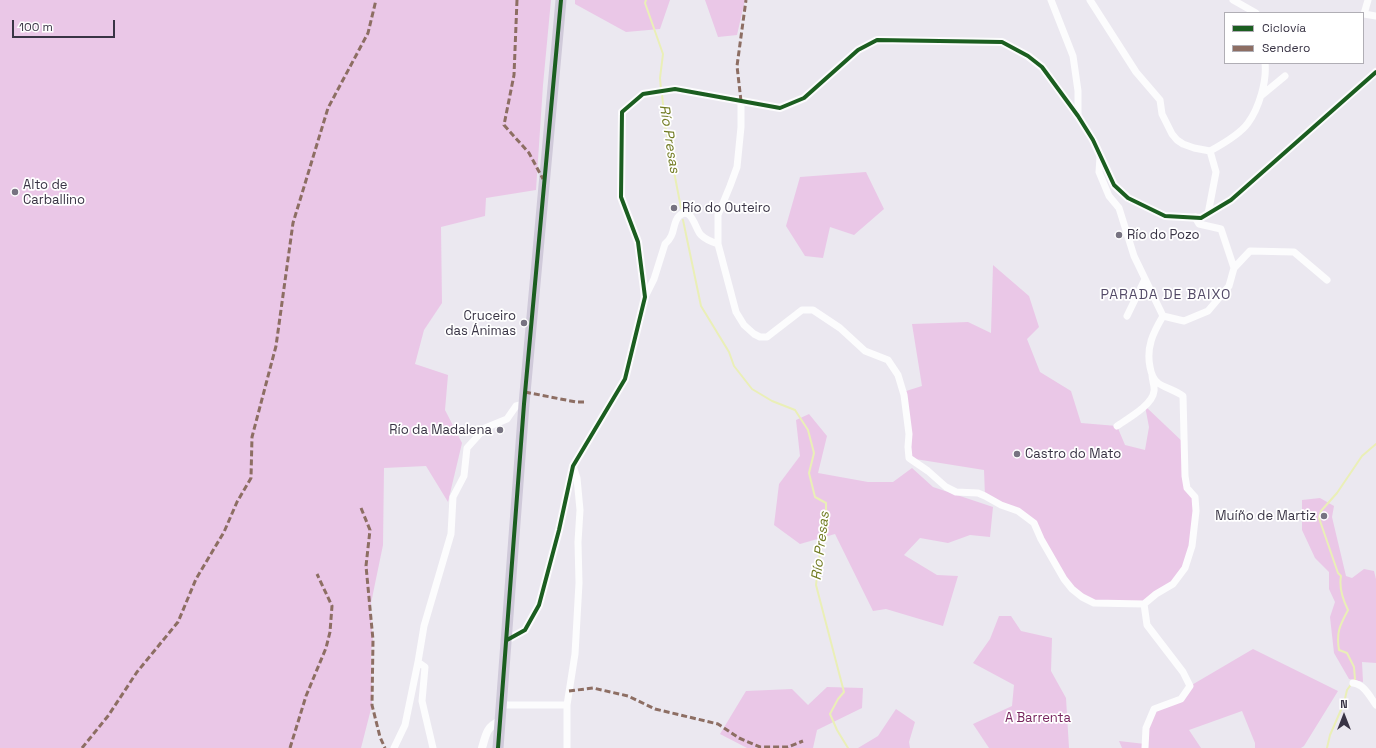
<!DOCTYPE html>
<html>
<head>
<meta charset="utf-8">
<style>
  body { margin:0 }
  #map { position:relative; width:1376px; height:748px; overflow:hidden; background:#ebe8f0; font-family:"Space Grotesk",sans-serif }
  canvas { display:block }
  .legend { position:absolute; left:1224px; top:12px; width:140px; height:52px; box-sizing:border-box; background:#fff; border:1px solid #b0aeb5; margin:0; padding:5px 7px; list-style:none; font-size:12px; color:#393445 }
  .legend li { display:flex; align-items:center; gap:8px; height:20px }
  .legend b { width:20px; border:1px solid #b0aeb5 }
  .north { position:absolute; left:1324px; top:696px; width:40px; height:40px; -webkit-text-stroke:3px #fff; paint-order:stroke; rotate:0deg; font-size:11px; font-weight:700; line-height:16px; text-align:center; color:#393445 }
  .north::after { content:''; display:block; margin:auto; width:14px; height:18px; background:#393445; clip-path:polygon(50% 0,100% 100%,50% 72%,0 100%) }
  .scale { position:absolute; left:12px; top:20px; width:103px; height:18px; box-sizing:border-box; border:2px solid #393445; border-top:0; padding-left:5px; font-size:12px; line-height:14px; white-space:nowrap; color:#393445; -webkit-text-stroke:3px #fff; paint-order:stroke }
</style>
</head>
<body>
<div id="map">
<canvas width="1376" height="748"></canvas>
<ul class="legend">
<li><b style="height:5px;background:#1b5e20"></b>Ciclovía</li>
<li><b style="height:5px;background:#8d6e63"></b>Sendero</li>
</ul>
<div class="north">N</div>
<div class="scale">100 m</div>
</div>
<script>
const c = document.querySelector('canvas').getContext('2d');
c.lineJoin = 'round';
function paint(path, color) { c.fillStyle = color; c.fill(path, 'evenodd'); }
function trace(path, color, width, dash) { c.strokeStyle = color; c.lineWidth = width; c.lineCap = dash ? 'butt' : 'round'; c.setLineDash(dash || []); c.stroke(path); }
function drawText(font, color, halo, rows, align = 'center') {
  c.font = font + ' "Space Grotesk",sans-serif'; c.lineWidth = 3.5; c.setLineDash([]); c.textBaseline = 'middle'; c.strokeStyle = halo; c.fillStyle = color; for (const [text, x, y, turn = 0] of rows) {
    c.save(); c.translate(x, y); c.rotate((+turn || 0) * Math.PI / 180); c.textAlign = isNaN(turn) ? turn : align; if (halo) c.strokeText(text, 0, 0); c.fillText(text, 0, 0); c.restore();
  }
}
const green = new Path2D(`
  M0 0H551L543 85 536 190 486 198 485 216 441 227 442 303 424 330 415 364 448 375 445 410 462 443 448 502 426 466 384 468 383 545 370 608 373 640 371 652 372 705 361 748H0Z
  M575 0H670L660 29 626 32 575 4Z
  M705 0H745L737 35 718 37Z
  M866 172 884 209 854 235 830 227 823 258 805 256 786 226 800 177Z
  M993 265 1029 296 1039 327 1027 339 1040 372 1071 391 1081 423 1117 426 1125 445 1145 450 1149 427 1145 406 1185 444V476L1195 497 1196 511 1185 568 1173 584 1144 604 1094 603 1072 589 1034 523 985 496 984 470 909 458 903 392 922 386 912 324 968 322 991 333Z
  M809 414 827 436 818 473 868 482H893L912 468 933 487 993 507 990 537 970 535 948 543 920 538 904 555 937 575 958 576 943 626 886 609 873 611 835 534 800 544 774 525 779 484 800 456 796 420Z
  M1320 498 1334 506 1332 517 1346 576 1352 578 1364 569 1374 571 1376 579V663L1362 662 1363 682 1349 679 1334 653 1330 617 1335 602 1329 589V572L1315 558 1302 530V500Z
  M999 616H1011L1021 631 1052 638 1051 671 1066 698 1069 748H989L973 724 1012 706 1014 685 973 663 990 639Z
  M1253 649 1338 691 1304 746 1301 748H1255V743L1242 711 1189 730 1201 748H1122L1119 741 1145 744 1154 709 1181 699 1190 686Z
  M827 687 863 688 862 708 817 730 813 748H747L720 734 746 691 792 689 808 705Z
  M896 709 915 722 909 742 910 748H858L878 736Z`);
const stream = new Path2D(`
  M646 0 645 3 663 54 660 78 661 90
  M662 94 665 125 681 208
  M683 220 701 306 729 352 734 366 752 389 772 401 795 410 808 430 814 453 809 473 815 497 826 503V525L819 559 816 585 844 692 838 699 830 714 837 730 848 748
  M1327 748 1330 735 1344 703 1347 690 1355 679 1354 667 1347 653 1339 650C1336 632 1340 625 1348 610 1343 600 1339 587 1341 576L1338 573 1319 518 1321 511 1337 493 1362 456 1376 444`);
const minor = new Path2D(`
  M1051 0 1073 56 1078 91V116
  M1090 0 1136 72 1160 100 1162 114 1172 134 1177 140 1183 144 1194 148 1210 151C1221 145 1241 133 1248 123 1259 108 1267 81 1265 63
  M1233 0 1256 13
  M1368 0 1364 14 1376 16
  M1262 95 1285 76
  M741 101V127L737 167 730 186 718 215V244L736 312 744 325 754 334 760 337H767L802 310H813L840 328 865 351 888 360 898 375 904 395 909 434 908 447 909 458 928 471 946 487 956 492 978 493 985 496 1001 505 1018 511 1034 523 1041 539 1064 579 1072 589 1082 597 1094 603 1144 604
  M1100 157 1099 172 1109 196 1119 208 1134 256 1163 316C1153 333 1146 347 1150 367 1151 373 1153 379 1158 383 1165 388 1175 390 1183 396L1185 476 1187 488 1195 497 1196 511 1192 546 1185 568 1173 584 1156 594 1144 604 1147 625 1183 672 1190 686 1181 699 1154 709 1146 728 1145 748
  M1208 214 1216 172 1210 151
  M1234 268 1250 251 1294 252 1327 280
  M645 297 654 279 665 244C676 235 672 223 679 216 691 204 696 231 701 235 706 240 712 242 718 244
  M1127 316 1145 279
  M1163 316 1184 321 1208 311 1229 286 1234 268 1221 229 1199 224 1195 217
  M1117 426C1127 419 1153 405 1154 391 1155 387 1152 380 1152 375
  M418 662 425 667 422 701 433 748
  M1353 683C1364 684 1370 697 1376 705
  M501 705H567
  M394 748 405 725 418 662 424 626 451 534 453 497 464 476 467 448 485 428 507 419 516 406 524 404
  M567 748V705L575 654 579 583 578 542 580 510 577 478 573 466`);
const tertiary = new Path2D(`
  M507 640 525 630 539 605 559 530 573 466 625 379 645 297 638 242 621 197 622 112 643 94 675 89 780 108 804 98 858 50 877 40 1002 42 1028 56 1042 67 1078 116 1093 140 1114 185 1128 198 1165 216 1201 218 1231 200 1376 72
  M482 748C486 735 486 727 500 721`);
const primary = new Path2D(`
  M498 748 524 404 561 0`);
const quiet = new Path2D(`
  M517 0 514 75 504 125 529 153 543 179
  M741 101 737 66 746 0
  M525 392 576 402H584
  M361 508 370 530 366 566 373 640 372 705 380 737 385 748
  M569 691 593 688 628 696 655 709 718 724 739 738 760 747H788L803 741
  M82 748 108 716 137 672 178 622 196 579 224 532 237 502 251 478 252 437 276 346 293 223 328 108 368 33 376 0
  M290 748 306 696 326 648 330 632 332 606 317 574`);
const cycleway = new Path2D(`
  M507 640 525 630 539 605 559 530 573 466 625 379 645 297 638 242 621 197 622 112 643 94 675 89 780 108 804 98 858 50 877 40 1002 42 1028 56 1042 67 1078 116 1093 140 1114 185 1128 198 1165 216 1201 218 1231 200 1376 72
  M498 748 524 404 561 0`);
const markers = [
  [15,192,4,"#777381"],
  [674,208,4,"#777381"],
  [1119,235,4,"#777381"],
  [524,323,4,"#777381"],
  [500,430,4,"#777381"],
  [1017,454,4,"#777381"],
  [1324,516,4,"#777381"]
];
const poiNames = [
  ["Alto de",23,185],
  ["Carballino",23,200],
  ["Río do Outeiro",682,208],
  ["Río do Pozo",1127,235],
  ["Cruceiro",516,316,"right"],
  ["das Ánimas",516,331,"right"],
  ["Río da Madalena",492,430,"right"],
  ["Castro do Mato",1025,454],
  ["Muíño de Martiz",1316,516,"right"]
];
const parkNames = [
  ["A Barrenta",1038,718]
];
const waterNames = [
  ["Río Presas",669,139,81],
  ["Río Presas",821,546,-83]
];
const neighbourhoodNames = [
  ["PARADA DE BAIXO",1166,295]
];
paint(green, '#eac7e7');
trace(stream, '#eaefb7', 2);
trace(minor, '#fcfcfd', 7);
trace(tertiary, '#fcfcfd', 8);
trace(primary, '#d0cada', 11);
trace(quiet, '#8d6e63', 3, [6, 3]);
trace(cycleway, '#1b5e20', 4);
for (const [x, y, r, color] of markers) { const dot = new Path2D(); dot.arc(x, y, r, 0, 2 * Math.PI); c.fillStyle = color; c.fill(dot); trace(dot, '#fff', 1.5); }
drawText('13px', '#393445', '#fff', poiNames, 'left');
drawText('13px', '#78265f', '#fff', parkNames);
drawText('italic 14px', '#717b22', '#fff', waterNames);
c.letterSpacing = '1px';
drawText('14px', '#544b68', '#fff', neighbourhoodNames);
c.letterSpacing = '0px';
</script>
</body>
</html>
